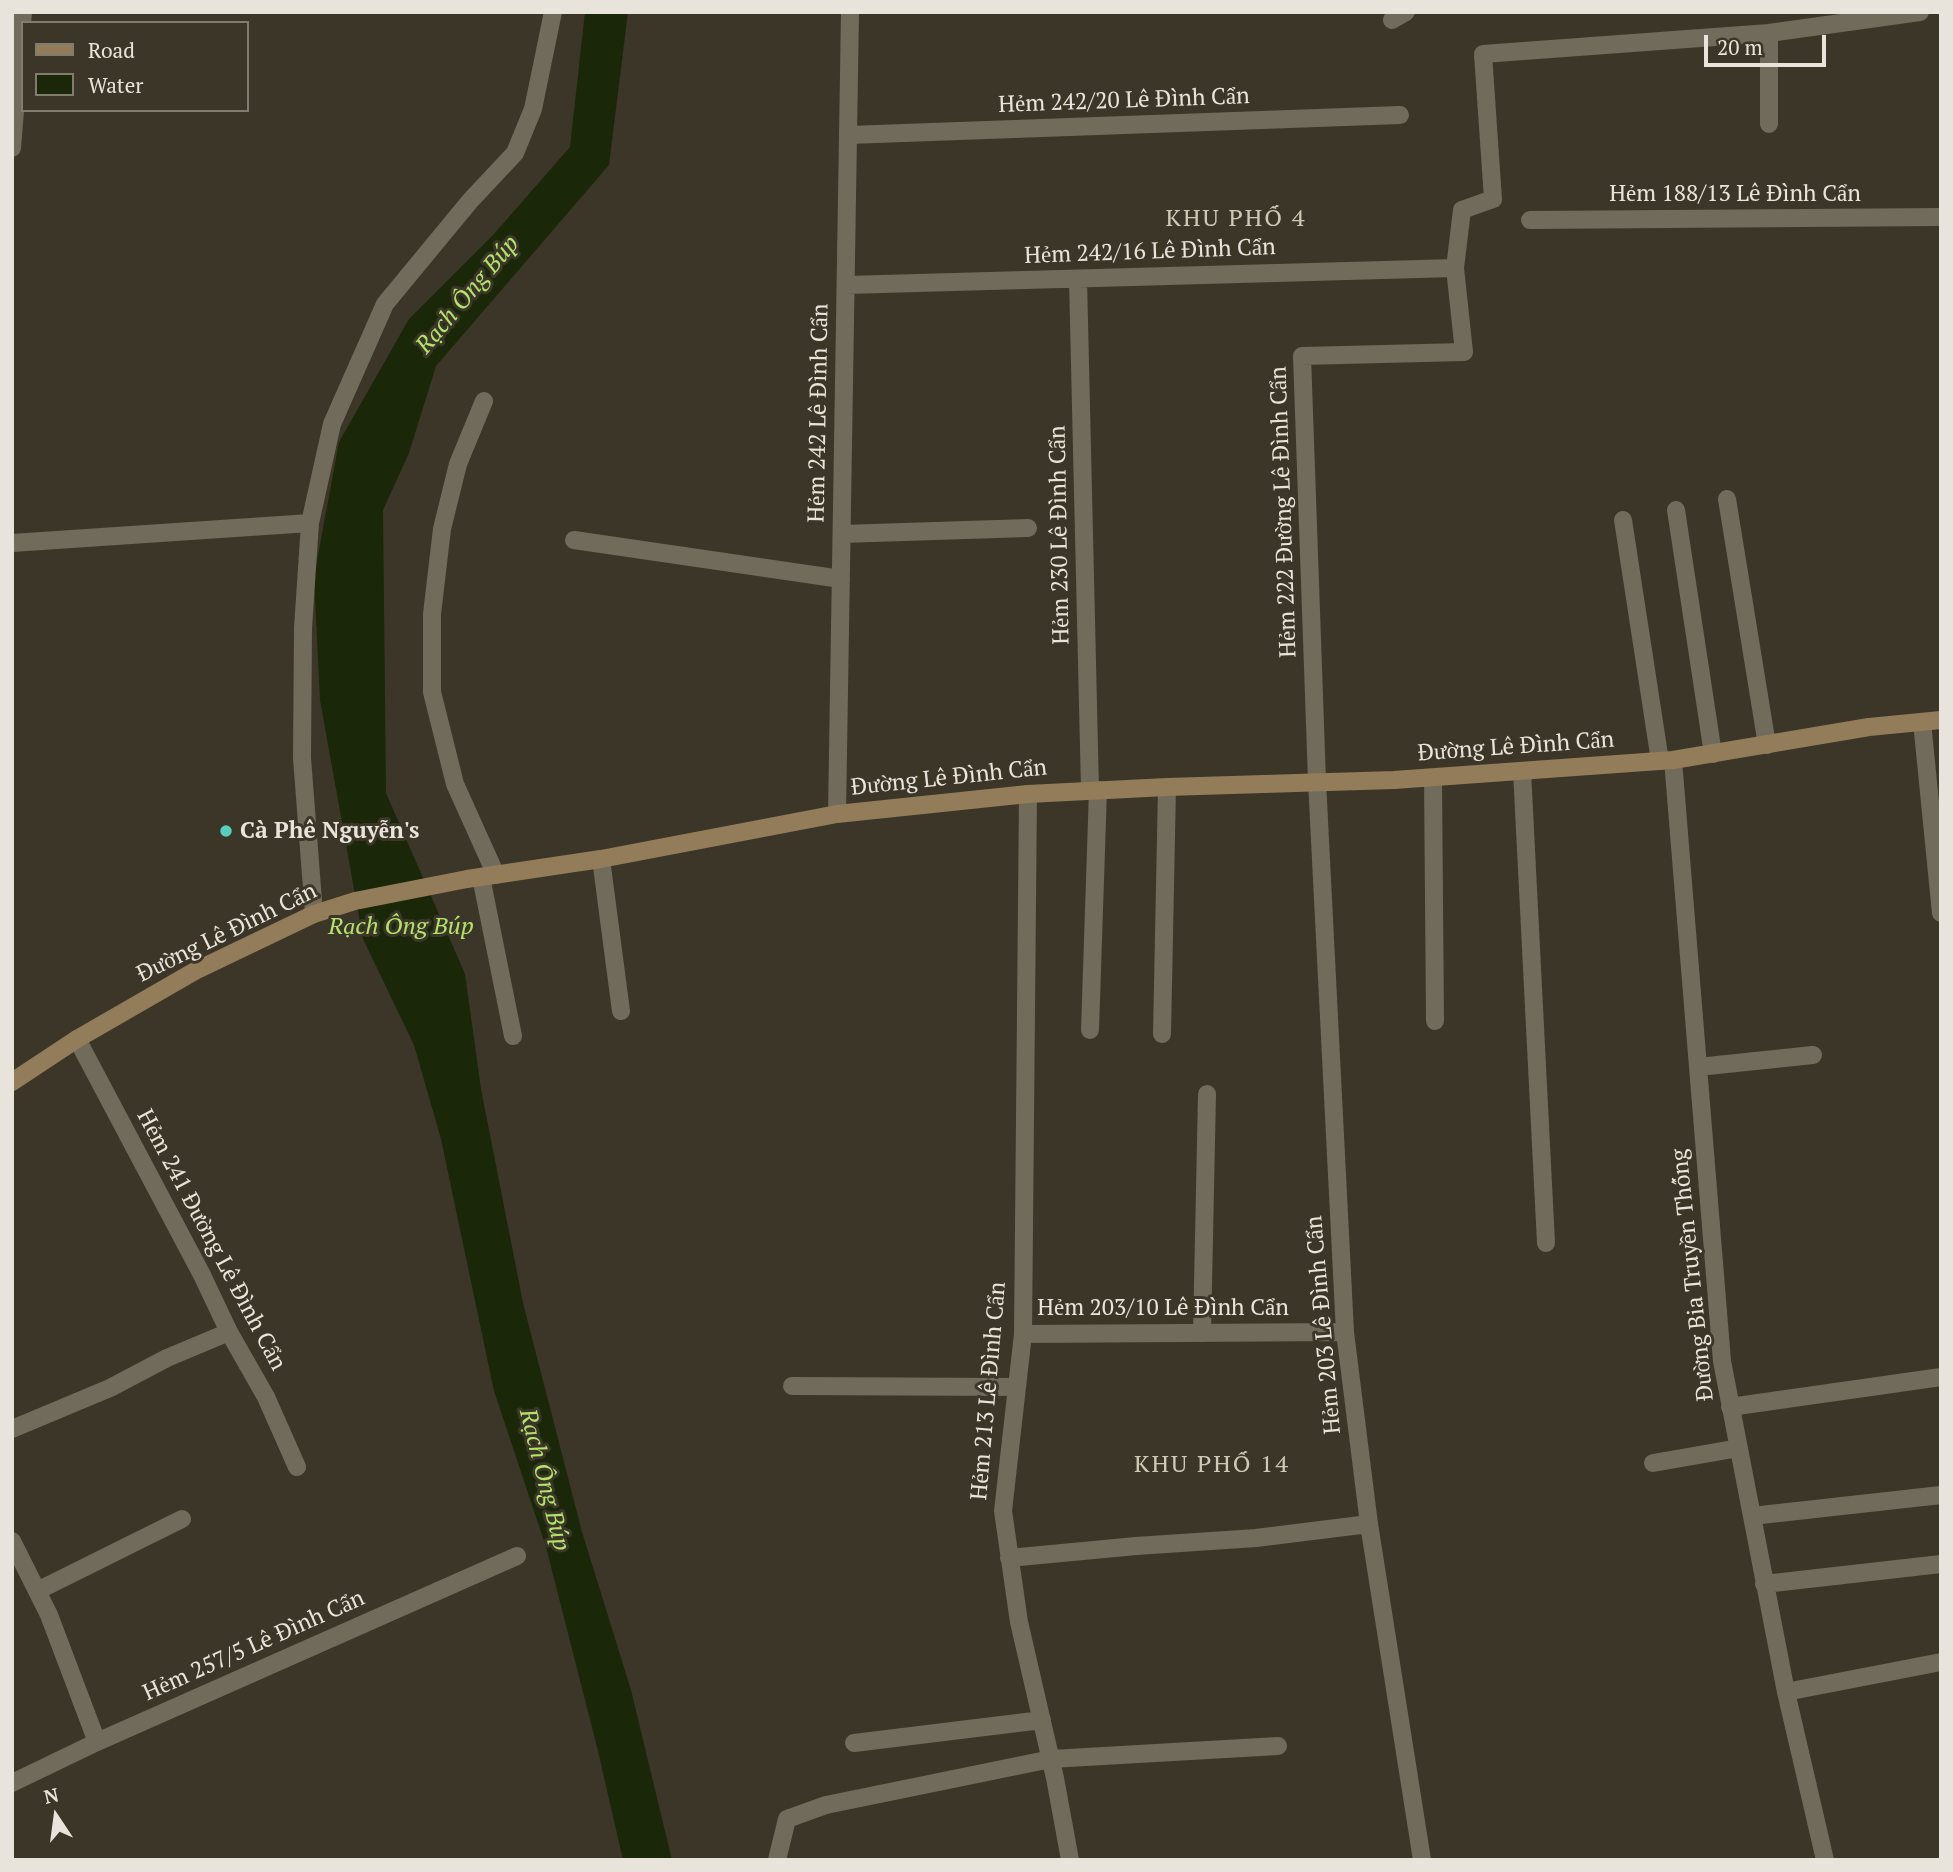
<!DOCTYPE html>
<html>
<head>
<meta charset="utf-8">
<style>
  body { margin:0 }
  #map { position:relative; width:1953px; height:1872px; overflow:hidden; background:#3b3628; font-family:"PT Serif",serif }
  canvas { display:block }
  .frame { position:absolute; inset:0; border:14px solid #e8e4dc; pointer-events:none }
  .legend { position:absolute; left:21px; top:21px; width:228px; height:91px; box-sizing:border-box; background:#3b3628; border:2px solid #807c70; margin:0; padding:9px 12px; list-style:none; font-size:21px; color:#e8e4dc }
  .legend li { display:flex; align-items:center; gap:14px; height:35px }
  .legend b { width:35px; border:2px solid #807c70 }
  .north { position:absolute; left:21px; top:1781px; width:70px; height:70px; -webkit-text-stroke:5px #3b3628; paint-order:stroke; rotate:347deg; font-size:19px; font-weight:700; line-height:28px; text-align:center; color:#e8e4dc }
  .north::after { content:''; display:block; margin:auto; width:24px; height:32px; background:#e8e4dc; clip-path:polygon(50% 0,100% 100%,50% 72%,0 100%) }
  .scale { position:absolute; left:1704px; top:35px; width:122px; height:32px; box-sizing:border-box; border:4px solid #e8e4dc; border-top:0; padding-left:9px; font-size:21px; line-height:24px; white-space:nowrap; color:#e8e4dc; -webkit-text-stroke:5px #3b3628; paint-order:stroke }
</style>
</head>
<body>
<div id="map">
<canvas width="1953" height="1872"></canvas>
<div class="frame"></div>
<ul class="legend">
<li><b style="height:9px;background:#937c59"></b>Road</li>
<li><b style="height:19px;background:#1b2709"></b>Water</li>
</ul>
<div class="north">N</div>
<div class="scale">20 m</div>
</div>
<script>
const c = document.querySelector('canvas').getContext('2d');
c.lineJoin = 'round';
function paint(path, color) { c.fillStyle = color; c.fill(path, 'evenodd'); }
function trace(path, color, width, dash) { c.strokeStyle = color; c.lineWidth = width; c.lineCap = dash ? 'butt' : 'round'; c.setLineDash(dash || []); c.stroke(path); }
function drawText(font, color, halo, rows, align = 'center') {
  c.font = font + ' "PT Serif",serif'; c.lineWidth = 6; c.setLineDash([]); c.textBaseline = 'middle'; c.strokeStyle = halo; c.fillStyle = color; for (const [text, x, y, turn = 0] of rows) {
    c.save(); c.translate(x, y); c.rotate((+turn || 0) * Math.PI / 180); c.textAlign = isNaN(turn) ? turn : align; if (halo) c.strokeText(text, 0, 0); c.fillText(text, 0, 0); c.restore();
  }
}
const water = new Path2D(`
  M585 12H628L609 165 436 366 409 453 383 510 386 793 465 974 481 1089 523 1303 582 1532 631 1690 672 1860H623L598 1751 546 1547 494 1391 441 1139 414 1045 363 939 320 700 314 577 339 442 409 319 494 234 570 147Z`);
const lane = new Path2D(`
  M1769 33V124
  M1455 268 1462 210 1493 199 1483 54 1769 33 1920 12
  M1522 771 1546 1243
  M1202 1333 1207 1094`);
const street = new Path2D(`
  M1392 20 1406 12
  M849 135 1400 115
  M12 148 23 12
  M1530 220 1941 217
  M1078 279 1090 790
  M846 285 1455 268 1464 352 1302 356 1317 781 1345 1332 1369 1524 1422 1860
  M484 401 458 464 442 529 432 614V692L455 784 496 875
  M1727 499 1767 745
  M1676 510 1713 754
  M1623 520 1660 761
  M842 534 1028 528
  M574 540 841 579
  M12 543 310 523
  M1922 722 1941 913
  M1673 760 1722 1361 1786 1692 1825 1860
  M1433 778 1435 1021
  M1028 794 1023 1334 1003 1511 1019 1622 1055 1778 1070 1860
  M837 814 850 12
  M601 859 621 1011
  M481 877 513 1036
  M314 914 302 758 303 628 310 523 332 424 385 304 470 201 515 153 533 109 553 12
  M1090 1030 1098 790
  M1162 1034 1167 787
  M77 1039 202 1275 229 1332 266 1397 297 1467
  M1698 1067 1813 1055
  M1023 1334 1345 1332
  M792 1386 1016 1387
  M1730 1407 1941 1377
  M12 1429 110 1388 167 1358 229 1332
  M1653 1463 1739 1448
  M1752 1516 1941 1495
  M12 1541 49 1615 97 1742
  M1009 1558 1136 1546 1256 1538 1369 1524
  M1764 1584 1941 1564
  M37 1591 182 1519
  M1786 1692 1941 1662
  M854 1743 1042 1720
  M12 1783 97 1742 517 1556
  M777 1860 787 1819 826 1805 1051 1759 1278 1746`);
const secondary = new Path2D(`
  M12 1082 77 1039 195 971 314 914 355 901 467 879 601 859 837 814 1028 794 1167 787 1394 780 1673 760 1869 727 1941 720`);
const markers = [
  [226,831,7,"#58cec0"]
];
const streetNames = [
  ["Hẻm 242/20 Lê Đình Cẩn",1124,101,-2],
  ["Hẻm 188/13 Lê Đình Cẩn",1735,194],
  ["Hẻm 242/16 Lê Đình Cẩn",1150,252,-2],
  ["Hẻm 242 Lê Đình Cẩn",819,413,-89],
  ["Hẻm 222 Đường Lê Đình Cẩn",1284,512,-92],
  ["Hẻm 230 Lê Đình Cẩn",1060,535,-91],
  ["Đường Lê Đình Cẩn",1516,747,-4],
  ["Đường Lê Đình Cẩn",949,778,-6],
  ["Đường Lê Đình Cẩn",227,933,-26],
  ["Hẻm 241 Đường Lê Đình Cẩn",211,1240,62],
  ["Đường Bia Truyền Thống",1693,1275,-96],
  ["Hẻm 203/10 Lê Đình Cẩn",1163,1308],
  ["Hẻm 203 Lê Đình Cẩn",1324,1325,-95],
  ["Hẻm 213 Lê Đình Cẩn",989,1391,-85],
  ["Hẻm 257/5 Lê Đình Cẩn",254,1646,-24]
];
const poiNames = [
  ["Cà Phê Nguyễn's",240,831]
];
const neighbourhoodNames = [
  ["KHU PHỐ 4",1236,219],
  ["KHU PHỐ 14",1212,1465]
];
const waterNames = [
  ["Rạch Ông Búp",468,295,-50],
  ["Rạch Ông Búp",401,927],
  ["Rạch Ông Búp",544,1480,76]
];
paint(water, '#1b2709');
trace(lane, '#716b5c', 18);
trace(street, '#716b5c', 18);
trace(secondary, '#937c59', 18);
for (const [x, y, r, color] of markers) { const dot = new Path2D(); dot.arc(x, y, r, 0, 2 * Math.PI); c.fillStyle = color; c.fill(dot); trace(dot, '#3b3628', 2.5); }
drawText('23px', '#e8e4dc', '#3b3628', streetNames);
drawText('bold 23px', '#e8e4dc', '#3b3628', poiNames, 'left');
c.letterSpacing = '2px';
drawText('24px', '#cec8b6', '#3b3628', neighbourhoodNames);
c.letterSpacing = '0px';
drawText('italic 24px', '#b3e36a', '#3b3628', waterNames);
</script>
</body>
</html>
